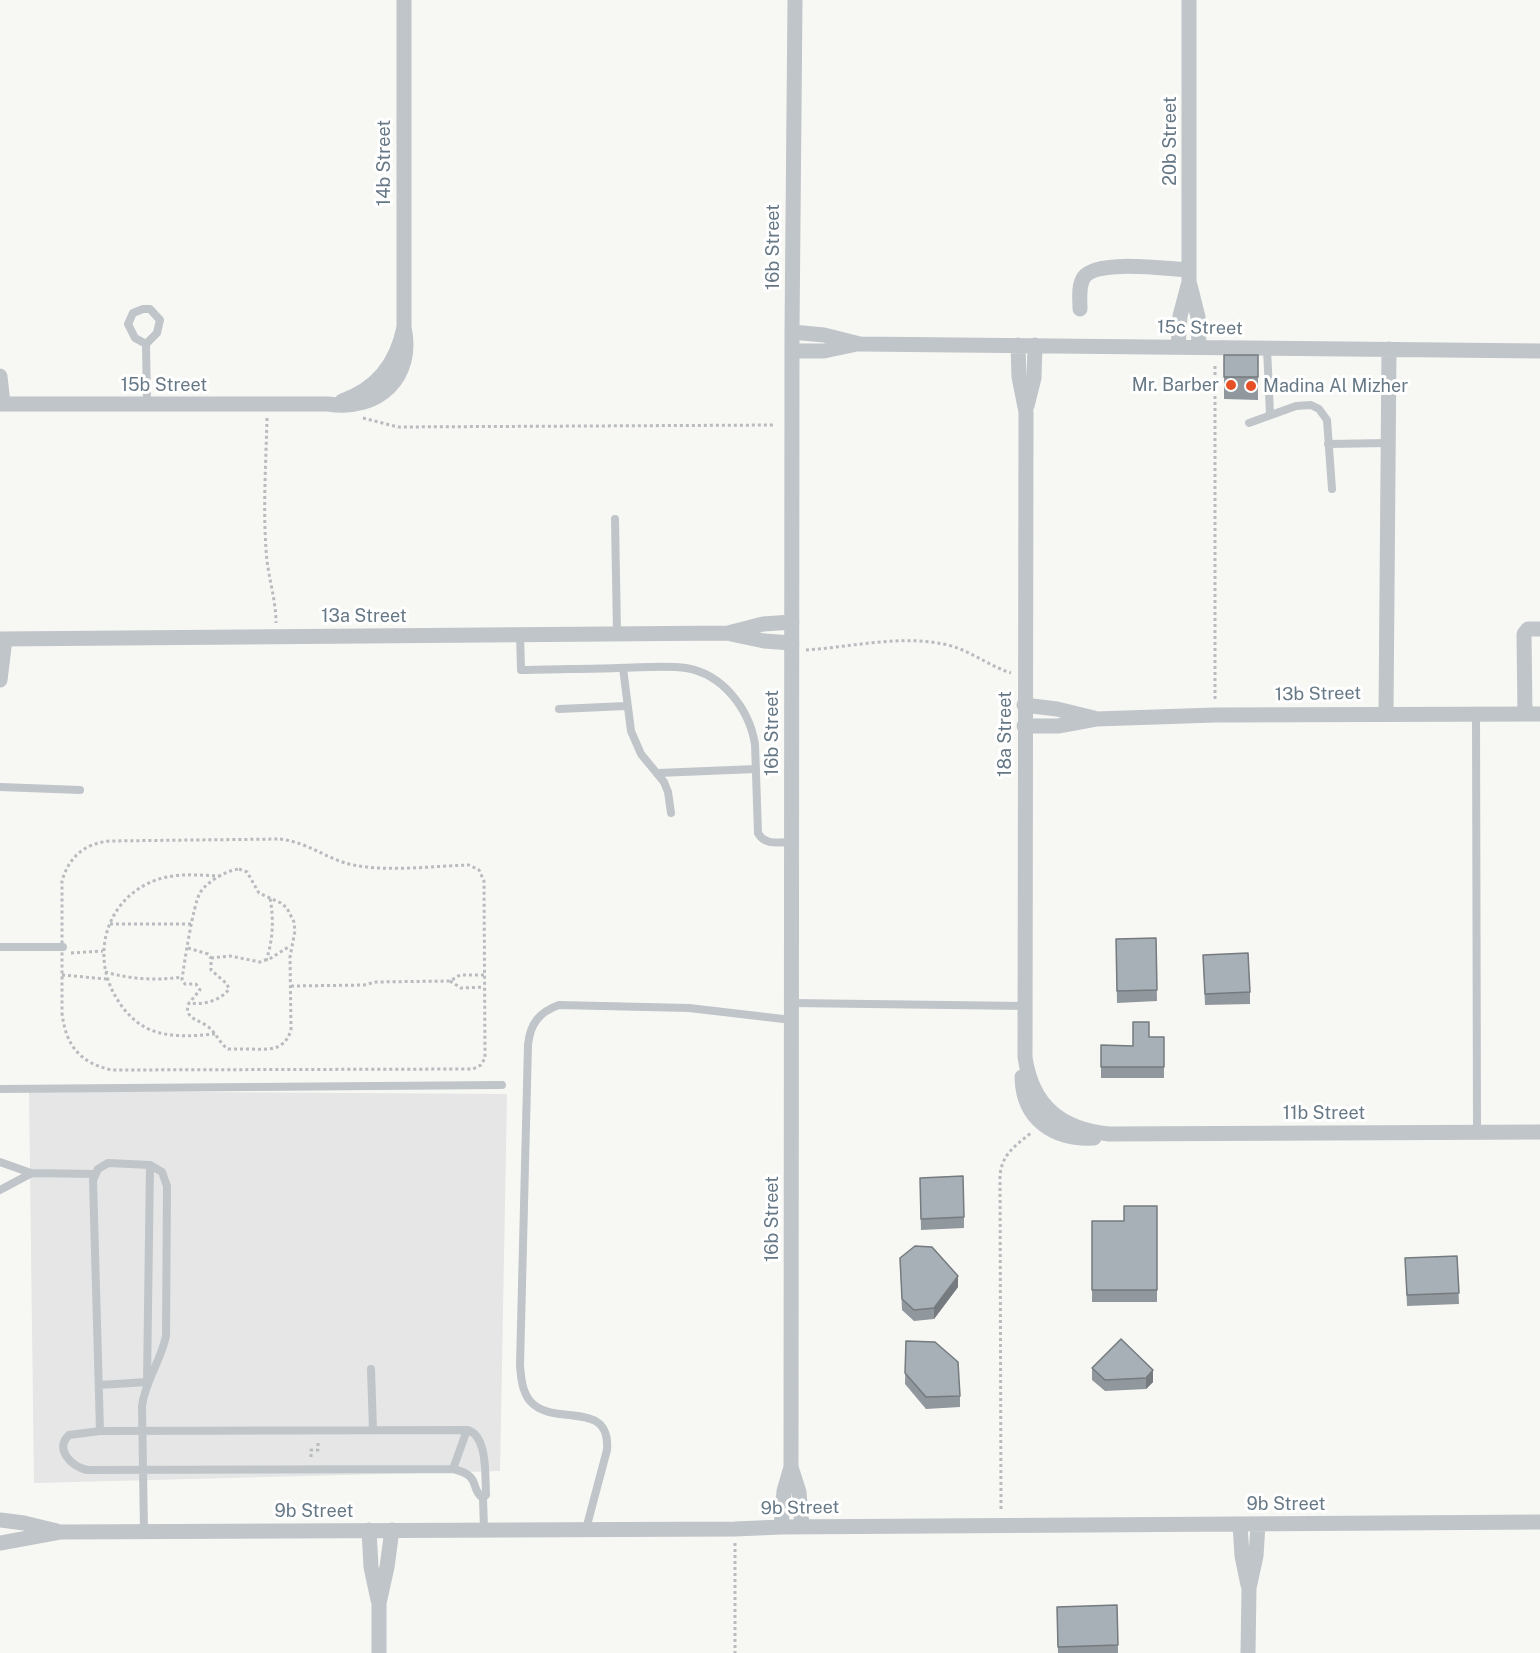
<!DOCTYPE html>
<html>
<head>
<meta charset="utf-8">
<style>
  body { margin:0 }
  canvas { display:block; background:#f7f7f4 }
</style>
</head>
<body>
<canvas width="1540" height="1653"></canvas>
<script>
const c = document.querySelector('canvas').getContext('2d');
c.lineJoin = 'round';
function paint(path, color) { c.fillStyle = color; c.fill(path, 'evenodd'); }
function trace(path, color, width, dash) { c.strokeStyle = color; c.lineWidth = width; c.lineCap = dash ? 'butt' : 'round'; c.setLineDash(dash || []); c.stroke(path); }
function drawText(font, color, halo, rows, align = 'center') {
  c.font = font + ' "Public Sans",sans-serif'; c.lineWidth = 6; c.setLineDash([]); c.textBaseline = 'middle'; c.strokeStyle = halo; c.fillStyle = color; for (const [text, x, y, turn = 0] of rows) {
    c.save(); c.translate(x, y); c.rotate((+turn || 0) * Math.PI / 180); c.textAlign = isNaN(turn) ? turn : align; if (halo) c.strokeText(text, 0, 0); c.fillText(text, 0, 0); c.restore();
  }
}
const built = new Path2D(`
  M29 1091 507 1094 500 1471 34 1483Z`);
const path = new Path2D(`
  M267 418C266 461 263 506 266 549 267 574 276 598 276 623
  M363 418 398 427 775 425
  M806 650C853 647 901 634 948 645 971 651 989 666 1011 673
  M1215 699V364
  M280 839C310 843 326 859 353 865 389 872 432 866 469 865L479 870 484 881 485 1058 481 1065 473 1069 112 1070C80 1063 66 1046 62 1013V881C69 857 84 844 109 841Z
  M239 869 247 872 259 893 281 903 287 908 294 922 295 931 290 957 291 1030C284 1053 266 1049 247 1049 241 1049 235 1049 228 1049 219 1043 216 1032 207 1026 199 1020 191 1020 187 1011L189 1003 200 990 196 984H185L182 980C184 964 193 905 200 893 206 882 227 870 239 869Z
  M110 924H193
  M188 948 208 954 211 958V970L227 984 229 989C220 1001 204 1005 189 1003
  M71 953 103 951
  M211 958 230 956 260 962 271 958 290 946
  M266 961C273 940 274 920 270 898
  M105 972C131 979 155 981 182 977
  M62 975 107 979
  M450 981 461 988 484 987
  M291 986 364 985 376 982 450 981 460 975H485
  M215 1034C194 1036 171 1038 151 1030 136 1024 125 1012 117 999 89 954 107 896 159 879 179 873 199 875 219 876
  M311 1457V1450H318V1441
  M1001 1509 1000 1175C1002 1154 1016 1145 1031 1133
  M735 1543V1653`);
const lane = new Path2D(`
  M143 309H150L160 320 157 333 146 344 135 338 128 324 133 313Z
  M146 344 147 404
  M1267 348 1270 415
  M1249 423 1296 406 1311 405 1319 409 1327 420 1332 489
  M1328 444 1388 443
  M615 519 617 633
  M520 634 521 670C553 669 585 669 617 668 639 668 664 665 686 668 723 674 749 709 755 744L758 833C765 846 779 842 792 842
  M623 668 631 731 641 754 664 782 668 792 671 813
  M559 709 626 706
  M1476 714 1477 1132
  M658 773 756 769
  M0 787 80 790
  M0 947H63
  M792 1003 1025 1006
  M0 1089 502 1085
  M0 1162 31 1173 95 1174
  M0 1190 30 1174
  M371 1369 373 1430
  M99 1385 147 1382 150 1165
  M467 1430C488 1435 485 1476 486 1495L483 1498C469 1489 483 1476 453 1469L87 1470C71 1466 54 1449 69 1435L100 1431Z
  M100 1431 93 1180 98 1169 108 1163 150 1165 162 1172 167 1186 166 1336C161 1361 145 1381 142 1406L144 1532
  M453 1469 467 1430
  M483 1498 484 1529
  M586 1529 607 1450C611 1398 553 1428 530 1401 522 1391 521 1378 520 1365L528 1045C530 1024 539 1012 559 1005L689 1008 792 1020`);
const street = new Path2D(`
  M1190 285 1198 317 1199 347
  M1080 309C1080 299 1078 286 1084 277 1098 259 1167 269 1189 270
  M792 332 824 335 860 344 1540 351
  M1018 345 1019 377 1026 412 1025 1057C1032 1106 1061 1129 1109 1134L1540 1132
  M1178 347 1180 316 1189 282V0
  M792 351H824L857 344
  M0 376 3 404
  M342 401C377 389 397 363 404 327V0
  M0 404H328C379 412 415 377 404 327
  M1027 406 1034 378 1035 345
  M731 634 764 641 792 643
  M0 639 728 633 763 624 792 622
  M0 680 5 639
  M1024 705 1057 709 1094 718
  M1386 713 1389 349
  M1525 714 1524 634 1528 629H1540
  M1024 726H1058L1096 719 1215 715 1540 714
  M1022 1077C1023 1120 1054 1140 1094 1138
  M791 1467 799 1492 802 1527
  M0 1520 24 1523 57 1531
  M1240 1524 1242 1556 1248 1585
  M781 1527 784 1491 791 1467 792 332 795 0
  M369 1530 371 1567 378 1600
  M0 1543 60 1532 735 1529 781 1527 1540 1522
  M379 1653V1603L387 1567 392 1530
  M1248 1653 1249 1588 1256 1556 1258 1524`);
const wall = new Path2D(`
  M1224 355H1258V400L1224 399Z
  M1156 938 1157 1001 1117 1003 1116 939Z
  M1203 955 1250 992V1004L1205 1005Z
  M1149 1037H1164V1078H1101V1045L1133 1046Z
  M920 1189 964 1217V1228L921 1230Z
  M1157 1206V1302H1092V1221H1124Z
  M1457 1256 1459 1304 1407 1306 1405 1258Z
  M900 1258 958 1287 934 1319 914 1321 902 1310Z
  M1121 1339 1153 1382 1146 1389 1105 1391 1092 1380V1368Z
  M906 1341 960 1396V1407L926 1409 905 1384Z
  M1117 1605 1118 1653H1058L1057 1607Z`);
const shadedWall = new Path2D(`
  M958 1276V1287L934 1319V1308Z
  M1153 1370V1382L1146 1389V1378Z`);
const building = new Path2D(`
  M1224 355H1258V377H1224Z
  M1156 938 1157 990 1117 991 1116 939Z
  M1248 953 1250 992 1205 994 1203 955Z
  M1133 1022H1149V1037H1164V1067H1101V1045L1133 1046Z
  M963 1176 964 1217 921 1219 920 1178Z
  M1124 1206H1157V1290H1092V1221H1124Z
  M915 1246 932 1247 958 1276 934 1308 914 1310 902 1299 900 1258Z
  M1457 1256 1459 1293 1407 1295 1405 1258Z
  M1121 1339 1153 1370 1146 1378 1105 1380 1092 1368Z
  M906 1341 935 1342 958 1362 960 1396 926 1397 905 1373Z
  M1117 1605 1118 1645 1058 1647 1057 1607Z`);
const markers = [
  [1231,385,6,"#e74f24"],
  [1251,386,6,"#e74f24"]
];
const streetNames = [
  ["20b Street",1170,141,-90],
  ["14b Street",384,163,-90],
  ["16b Street",773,247,-90],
  ["15c Street",1200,328,1],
  ["15b Street",164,385],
  ["13a Street",364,616],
  ["13b Street",1318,694,-1],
  ["16b Street",772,733,-90],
  ["18a Street",1005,734,-90],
  ["11b Street",1324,1113],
  ["16b Street",772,1219,-90],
  ["9b Street",1286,1504],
  ["9b Street",800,1508,-1],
  ["9b Street",314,1511]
];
const poiNames = [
  ["Mr. Barber",1219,385],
  ["Madina Al Mizher",1263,386,"left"]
];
paint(built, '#e5e6e5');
trace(path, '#b8bcbf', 3, [3, 3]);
trace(lane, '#c0c5c9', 8);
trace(street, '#c0c5c9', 15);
paint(wall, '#90979d');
paint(shadedWall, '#757b7f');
paint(building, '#a7b0b6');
trace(building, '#757b7f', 1.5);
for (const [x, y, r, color] of markers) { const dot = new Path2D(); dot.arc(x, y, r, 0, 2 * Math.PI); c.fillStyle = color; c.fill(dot); trace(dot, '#fff', 2); }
drawText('18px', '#667886', '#fff', streetNames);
drawText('18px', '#667886', '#fff', poiNames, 'right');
</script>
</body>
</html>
